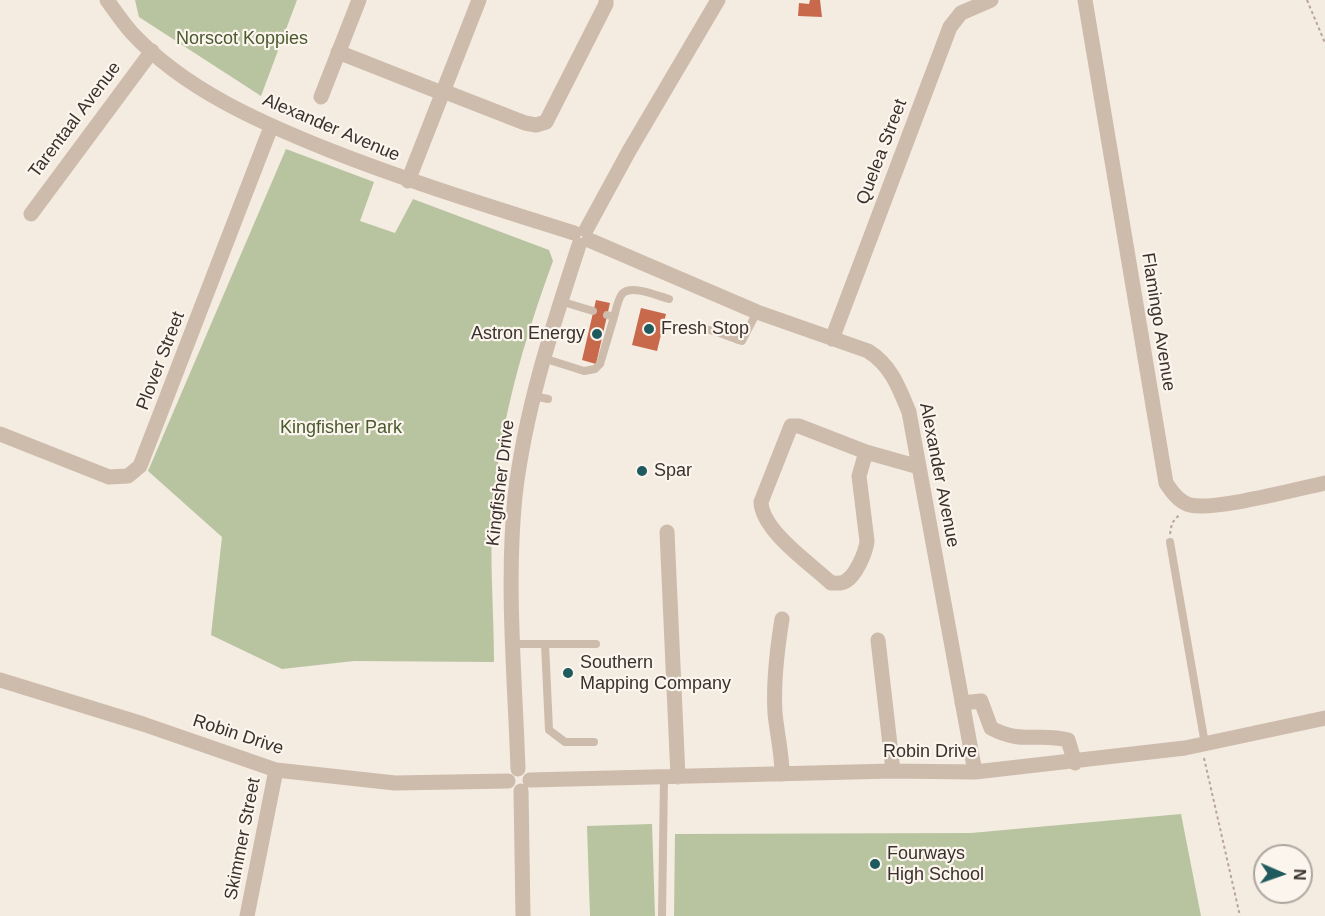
<!DOCTYPE html>
<html>
<head>
<meta charset="utf-8">
<style>
  body { margin:0 }
  #map { position:relative; width:1325px; height:916px; overflow:hidden; background:#f4ebe1; font-family:Arial,sans-serif }
  canvas { display:block }
  .north { position:absolute; left:1253px; top:844px; width:60px; height:60px; box-sizing:border-box; background:#fbf5ee; border:2px solid #aea6a0; border-radius:50%; rotate:92deg; font-size:16px; font-weight:700; line-height:24px; text-align:center; color:#3b302b }
  .north::after { content:''; display:block; margin:auto; width:21px; height:27px; background:#1f5a5e; clip-path:polygon(50% 0,100% 100%,50% 72%,0 100%) }
</style>
</head>
<body>
<div id="map">
<canvas width="1325" height="916"></canvas>
<div class="north">N</div>
</div>
<script>
const c = document.querySelector('canvas').getContext('2d');
c.lineJoin = 'round';
function paint(path, color) { c.fillStyle = color; c.fill(path, 'evenodd'); }
function trace(path, color, width, dash) { c.strokeStyle = color; c.lineWidth = width; c.lineCap = dash ? 'butt' : 'round'; c.setLineDash(dash || []); c.stroke(path); }
function drawText(font, color, halo, rows, align = 'center') {
  c.font = font + ' Arial,sans-serif'; c.lineWidth = 4.5; c.setLineDash([]); c.textBaseline = 'middle'; c.strokeStyle = halo; c.fillStyle = color; for (const [text, x, y, turn = 0] of rows) {
    c.save(); c.translate(x, y); c.rotate((+turn || 0) * Math.PI / 180); c.textAlign = isNaN(turn) ? turn : align; if (halo) c.strokeText(text, 0, 0); c.fillText(text, 0, 0); c.restore();
  }
}
const green = new Path2D(`
  M135 0H297L261 96 139 17Z
  M286 149 374 182 360 221 395 233 413 199 549 250 553 261C523 343 501 419 493 506 489 557 494 611 494 662L354 661 282 669 211 635 222 537 148 471Z
  M1181 814 1201 916H674L675 834 971 833Z
  M652 824 655 916H590L587 826Z`);
const building = new Path2D(`
  M810 0H820L822 17 798 16 799 3 809 4Z
  M596 300 610 303 596 364 582 360Z
  M641 308 666 314 657 351 632 345Z`);
const path = new Path2D(`
  M1307 0 1325 43
  M1170 534 1172 523 1179 515
  M1204 758 1240 916`);
const service = new Path2D(`
  M560 301 593 311
  M607 315 614 317C616 310 618 299 622 294 631 284 658 296 669 299
  M683 331C698 322 726 336 742 341L757 312
  M543 358 584 371 595 369 600 364 614 317
  M533 396 548 399
  M1170 542 1205 744
  M514 644H596
  M545 644 549 730 565 742H594
  M662 916 664 778`);
const minor = new Path2D(`
  M107 0C115 11 123 23 132 33 184 89 259 122 329 150 410 182 492 207 574 233
  M1085 0 1166 483C1172 492 1179 502 1190 505 1214 511 1297 489 1325 483
  M338 52 442 93
  M443 91 525 123 536 125 546 122 606 4V0
  M321 97 359 0
  M408 181 479 0
  M31 214 152 51
  M586 230 629 151 718 0
  M589 240 757 312 868 351C891 365 899 388 909 412L975 772
  M832 339 950 27 961 13 991 0
  M0 434 109 477 128 476 140 466 271 127
  M866 452 799 426H791L761 502C762 531 811 564 831 583 836 583 842 584 846 581 856 575 866 552 867 541L859 476 866 452 919 467
  M667 532 678 777
  M782 619C777 650 773 681 775 713 777 734 782 753 782 774
  M878 640 893 771
  M0 680 143 724 276 770 395 783 508 781
  M962 703 981 701 991 728C1022 745 1039 732 1068 740L1075 763
  M518 769C515 679 506 586 515 496 525 410 552 328 579 245
  M530 780 893 771 975 772 1185 748 1325 718
  M521 791 523 916
  M247 916 276 770`);
const markers = [
  [649,329,6,"#1f5a5e"],
  [597,334,6,"#1f5a5e"],
  [642,471,6,"#1f5a5e"],
  [568,673,6,"#1f5a5e"],
  [875,864,6,"#1f5a5e"]
];
const parkNames = [
  ["Norscot Koppies",242,39],
  ["Kingfisher Park",341,428]
];
const streetNames = [
  ["Tarentaal Avenue",75,120,-53],
  ["Alexander Avenue",331,128,23],
  ["Quelea Street",882,152,-69],
  ["Flamingo Avenue",1158,322,81],
  ["Plover Street",161,361,-69],
  ["Alexander Avenue",939,475,79],
  ["Kingfisher Drive",501,483,-83],
  ["Robin Drive",238,735,18],
  ["Robin Drive",930,752],
  ["Skimmer Street",243,839,-79]
];
const poiNames = [
  ["Fresh Stop",661,329],
  ["Astron Energy",585,334,"right"],
  ["Spar",654,471],
  ["Southern",580,663],
  ["Mapping Company",580,684],
  ["Fourways",887,854],
  ["High School",887,875]
];
paint(green, '#b8c4a0');
paint(building, '#c8694b');
trace(path, '#b9a596', 2, [3, 3]);
trace(service, '#cdbbac', 8);
trace(minor, '#cdbbac', 15);
for (const [x, y, r, color] of markers) { const dot = new Path2D(); dot.arc(x, y, r, 0, 2 * Math.PI); c.fillStyle = color; c.fill(dot); trace(dot, '#fbf5ee', 2); }
drawText('18px', '#4a5a2e', '#fbf5ee', parkNames);
drawText('18px', '#3b302b', '#fbf5ee', streetNames);
drawText('18px', '#3b302b', '#fbf5ee', poiNames, 'left');
</script>
</body>
</html>
